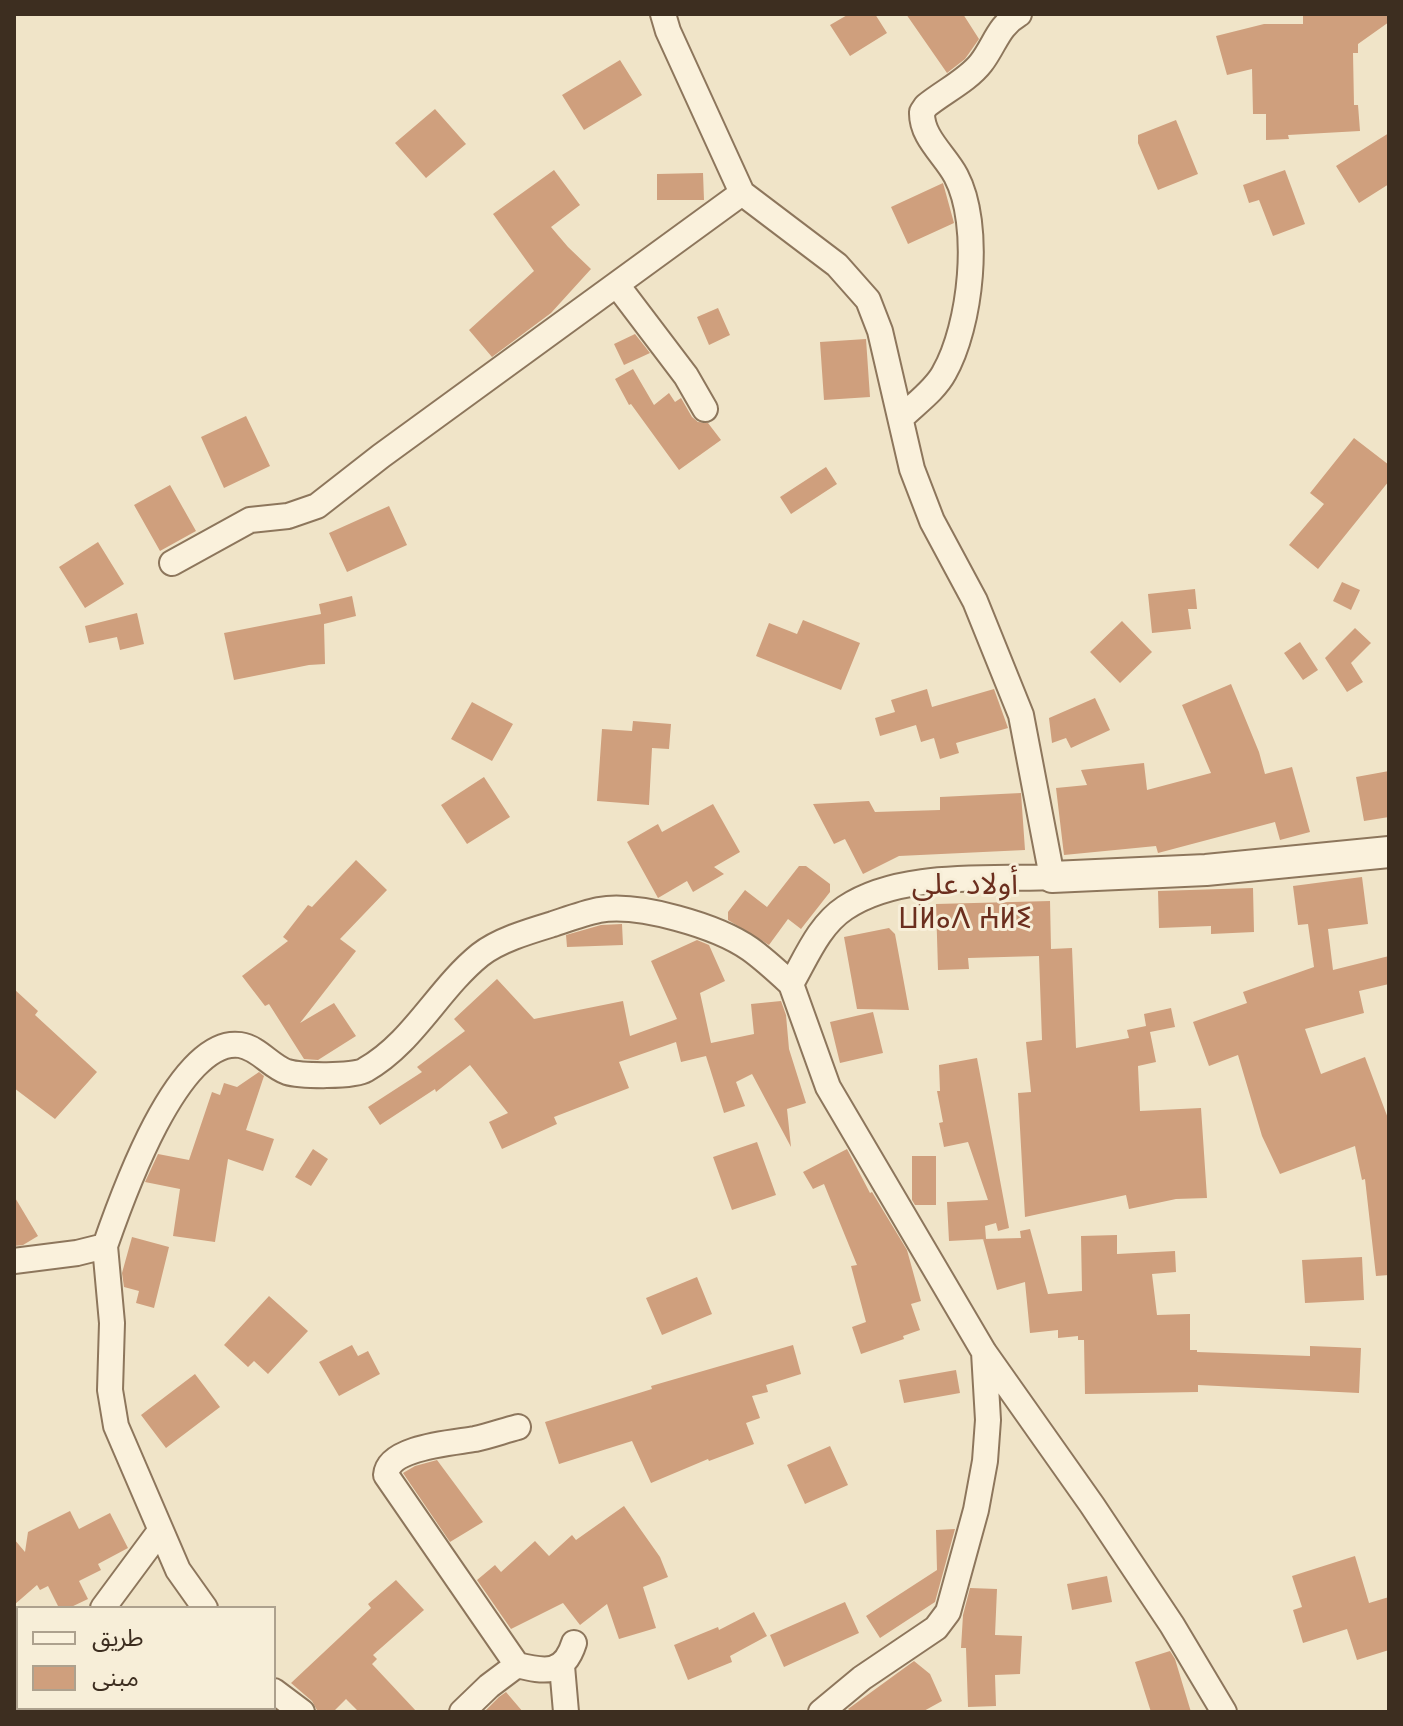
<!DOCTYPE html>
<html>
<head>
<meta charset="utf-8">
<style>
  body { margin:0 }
  #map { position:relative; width:1403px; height:1726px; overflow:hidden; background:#f0e4c8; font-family:Lora,"Noto Sans Arabic",serif }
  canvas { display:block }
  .frame { position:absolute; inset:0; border:16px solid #3d2e20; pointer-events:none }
  .legend { position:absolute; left:16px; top:1606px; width:260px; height:104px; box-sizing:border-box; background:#f7eed8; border:2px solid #ada18e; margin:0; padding:10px 14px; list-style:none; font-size:24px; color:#3d2e20 }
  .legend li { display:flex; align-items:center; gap:16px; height:40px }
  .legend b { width:40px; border:2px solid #ada18e }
</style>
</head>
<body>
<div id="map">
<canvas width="1403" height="1726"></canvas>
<div class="frame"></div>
<ul class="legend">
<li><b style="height:10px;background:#faf1dc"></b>طريق</li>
<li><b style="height:22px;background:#cf9f7d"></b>مبنى</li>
</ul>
</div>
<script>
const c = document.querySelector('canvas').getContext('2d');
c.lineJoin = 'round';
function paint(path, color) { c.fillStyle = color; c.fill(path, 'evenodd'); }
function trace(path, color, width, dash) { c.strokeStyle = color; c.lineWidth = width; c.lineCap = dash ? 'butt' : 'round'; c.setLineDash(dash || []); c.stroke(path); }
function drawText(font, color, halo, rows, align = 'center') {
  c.font = font + ' Lora,"Noto Sans Arabic","Noto Sans Tifinagh",serif'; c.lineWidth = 6; c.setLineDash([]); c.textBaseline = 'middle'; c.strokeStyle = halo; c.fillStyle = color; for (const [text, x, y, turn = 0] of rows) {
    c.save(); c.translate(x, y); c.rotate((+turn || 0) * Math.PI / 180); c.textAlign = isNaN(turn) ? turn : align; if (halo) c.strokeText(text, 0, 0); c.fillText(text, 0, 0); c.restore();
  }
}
const building = new Path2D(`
  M849 14H875L887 33 850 56 830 25Z
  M906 14H963L979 39 965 59 947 73Z
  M1389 14V22L1358 44V53H1353L1354 105H1358L1360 131 1288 135 1289 139 1266 140V114H1253L1252 69 1227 75 1216 36 1264 24H1303V16Z
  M620 60 642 95 584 130 562 95Z
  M435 109 466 144 426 178 395 143Z
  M1176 120 1198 174 1158 190 1138 143V135Z
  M1389 133V184L1359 203 1336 166Z
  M554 170 580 205 551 227 568 247 591 269 551 313 492 357 469 330 534 271 493 214Z
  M1285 170 1305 224 1273 236 1259 200 1249 203 1243 185Z
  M703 173 704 200H657V174Z
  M943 183 954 223 908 244 891 207Z
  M718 308 730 335 709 345 697 317Z
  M635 334 650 353 624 365 614 344Z
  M866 339 870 397 824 400 820 342Z
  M633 369 654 405 669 393 675 402 681 398 692 417 698 422 708 423 721 440 679 470 631 404 629 405 615 379Z
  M246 416 270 466 224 488 201 437Z
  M1354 438 1389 465V481L1318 569 1289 545 1324 504 1310 493Z
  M826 467 837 484 791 514 780 497Z
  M170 485 196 531 160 551 134 505Z
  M389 506 407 545 347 572 329 533Z
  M98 542 124 584 85 608 59 567Z
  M1342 582 1360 590 1351 610 1333 601Z
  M1195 589 1197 609H1188L1191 629 1152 633 1148 594Z
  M352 596 356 616 324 624 325 664 309 665 234 680 224 633 321 614 319 604Z
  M137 613 144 644 120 650 117 637 89 643 85 626Z
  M803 620 860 643 841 690 756 656 769 623 797 634Z
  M1122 621 1152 652 1120 683 1090 652Z
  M1355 628 1371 643 1351 663 1363 682 1347 692 1325 658Z
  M1300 642 1318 670 1303 680 1284 653Z
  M1231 684 1259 752 1265 774 1292 767 1310 832 1280 840 1275 822 1158 853 1156 846 1064 855 1056 788 1087 785 1081 770 1144 763 1147 790 1211 773 1182 705Z
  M927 689 932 707 994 689 1008 728 956 743 959 753 940 759 934 738 921 742 916 725 880 736 875 718 895 712 891 700Z
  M1095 698 1110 730 1071 748 1066 738 1052 743 1049 718Z
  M472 702 513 724 492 761 451 739Z
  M633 721 671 724 669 749 652 748 649 805 597 801 602 729 632 731Z
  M1389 771V817L1364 821 1356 777Z
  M484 777 510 817 467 844 441 805Z
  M1021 793 1025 850 899 856 863 874 845 839 834 844 813 804 869 801 875 812 940 810V797Z
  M713 804 740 852 714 867 724 874 693 892 687 881 658 898 627 842 658 824 662 832Z
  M356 860 387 890 340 939 356 951 300 1023 334 1003 356 1036 318 1060 304 1059 269 1004 265 1006 242 976 288 941 283 937 308 905 312 907Z
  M799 866H806L830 884V892L801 929 788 919 769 945 728 920V912L745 890 767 907Z
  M1362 877 1368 924 1328 929 1333 970 1389 956V984L1359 991 1364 1013 1305 1029 1321 1074 1365 1057 1389 1121V1275L1376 1276 1365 1179 1362 1180 1355 1146 1280 1174 1262 1136 1238 1055 1209 1066 1193 1022 1247 1003 1243 992 1314 967 1308 924 1298 925 1293 886Z
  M1253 888 1254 932 1211 934V926L1159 928 1158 891Z
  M1050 901 1051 949 1072 948 1076 1048 1129 1038 1127 1030 1146 1026 1144 1014 1171 1008 1175 1027 1150 1032 1156 1062 1138 1066 1140 1111 1201 1108 1207 1198 1176 1199 1129 1209 1126 1195 1025 1217 1018 1093 1031 1092 1026 1042 1042 1040 1039 956 968 958 969 969 938 970 936 904Z
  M622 924 623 945 567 947 566 935 601 925Z
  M889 928 895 934 909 1010 857 1009 844 937Z
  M697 940 709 945 725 981 700 993 711 1043 754 1034 751 1004 781 1001 786 1015 789 1049 806 1103 787 1109 791 1147 752 1074 736 1082 745 1106 724 1113 706 1056 681 1062 676 1042 619 1062 629 1088 554 1117 557 1124 502 1149 489 1122 508 1113 470 1065 436 1092 435 1089 380 1125 368 1107 422 1072 417 1067 465 1031 454 1019 497 979 534 1019 623 1001 630 1036 677 1019 651 961Z
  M14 989 38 1011 35 1015 97 1072 55 1119 14 1088Z
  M873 1012 883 1053 840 1063 830 1022Z
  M977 1058 1009 1228 998 1231 996 1223 985 1226 986 1239 949 1241 947 1202 988 1200 968 1142 944 1147 939 1123 943 1122 937 1091H940L939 1065Z
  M259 1072 264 1076 246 1130 274 1139 263 1171 228 1159 215 1242 173 1236 180 1189 145 1182 158 1154 189 1160 212 1092 220 1095 224 1083 237 1087Z
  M757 1142 776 1195 732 1210 713 1157Z
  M313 1149 328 1159 311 1186 295 1177Z
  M847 1149 870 1193 872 1192 907 1250 921 1301 911 1304 920 1330 903 1336 904 1339 861 1354 852 1327 866 1322 851 1266 857 1265 824 1184 813 1189 803 1172Z
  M912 1156H936V1205H915L912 1200Z
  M14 1196 38 1236 23 1245 14 1246Z
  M1030 1229 1048 1294 1082 1291 1081 1236 1117 1235V1254L1175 1251 1176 1272 1152 1274 1157 1315 1190 1314V1350H1197V1352L1310 1356V1346L1361 1348 1359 1393 1198 1385V1392L1085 1394 1084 1340H1078V1336L1058 1338V1330L1030 1333 1025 1282 997 1290 983 1239 1021 1238 1020 1231Z
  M132 1237 169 1247 154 1308 136 1303 139 1291 124 1287 122 1273Z
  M1362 1257 1364 1300 1305 1303 1302 1260Z
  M697 1277 712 1314 662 1335 646 1298Z
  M269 1296 308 1331 268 1374 254 1361 248 1367 224 1345Z
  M352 1345 358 1356 368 1351 380 1374 339 1396 319 1362Z
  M793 1345 801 1374 766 1385 768 1392 752 1396 760 1418 746 1423 754 1444 709 1461 708 1459 651 1483 632 1441 559 1464 545 1422 652 1389 651 1386Z
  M956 1370 960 1393 904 1403 899 1380Z
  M195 1374 220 1407 166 1448 141 1415Z
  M830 1446 848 1485 805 1504 787 1465Z
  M437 1460 483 1522 450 1542 403 1473 415 1466Z
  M624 1506 660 1557 668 1577 643 1587 656 1628 619 1639 607 1604 580 1625 563 1603 511 1629 477 1580 495 1565 501 1572 535 1541 549 1556 572 1535 576 1540Z
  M70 1511 79 1529 110 1513 128 1548 98 1564 101 1570 79 1581 88 1599 69 1608H59L48 1586 40 1590 37 1585 14 1605V1539L25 1552 28 1532Z
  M955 1529 935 1602 880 1638 866 1616 937 1570 936 1530Z
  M1355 1556 1369 1603 1389 1597V1650L1357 1660 1347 1629 1303 1643 1293 1610 1302 1607 1292 1576Z
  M1107 1576 1112 1602 1072 1610 1067 1584Z
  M396 1580 424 1610 373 1655 377 1659 372 1664 417 1712H359L346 1699 333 1712H318L312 1701 291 1683 371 1608 368 1604Z
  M970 1588 997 1589 995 1635 1022 1636 1020 1674 995 1675 996 1706 968 1707 966 1648H961L963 1615Z
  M845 1602 859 1633 784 1667 770 1635Z
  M754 1612 767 1636 730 1656 732 1662 688 1680 674 1645 718 1627 719 1630Z
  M1170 1651 1175 1659 1191 1712H1151L1135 1662Z
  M914 1661 930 1674 942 1701 922 1712H851L848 1709Z
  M506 1692 523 1712H484L499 1697Z`);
const minor = new Path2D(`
  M663 14 668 31 742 193 837 265 868 300 880 331 912 469 932 521 975 601 1021 715 1052 877C988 880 900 871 845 908 819 925 806 958 791 984L828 1087 984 1352 1092 1505 1172 1625 1224 1712
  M617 285 686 376 705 409
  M902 417C915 404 935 390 944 373 971 326 982 225 956 176 945 155 921 137 922 112L926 106C943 92 968 80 981 63 995 45 998 26 1019 14
  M172 563 250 520 288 516 317 506 381 456 742 193
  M105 1246 112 1323 110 1390 116 1426 178 1570 205 1608
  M14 1261 77 1253 105 1246C121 1200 178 1036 240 1045 259 1048 270 1066 287 1072 300 1076 354 1077 365 1070 413 1043 438 989 480 955 499 940 530 931 553 924 568 919 584 913 599 910 639 903 717 926 750 949 764 959 778 972 791 984
  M103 1608 160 1531
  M517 1665 386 1475C388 1447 452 1443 475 1439 489 1436 503 1431 518 1427
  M562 1666 566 1712
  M274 1691 302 1712
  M14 1700 18 1697
  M462 1712 489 1686 517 1665C545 1672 564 1675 574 1643
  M821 1712 862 1678 936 1628 948 1612 976 1510 985 1461 988 1420 984 1352`);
const tertiary = new Path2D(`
  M1052 877 1206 870 1389 852`);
const quarterNames = [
  ["أولاد علي",965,885],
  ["ⵡⵍⴰⴷ ⵄⵍⵉ",965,919]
];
paint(building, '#cf9f7d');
trace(minor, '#8d765c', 28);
trace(tertiary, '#8d765c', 34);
trace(minor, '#faf1dc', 24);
trace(tertiary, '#faf1dc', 30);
drawText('30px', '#6b2e1e', '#f7eed8', quarterNames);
</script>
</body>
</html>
